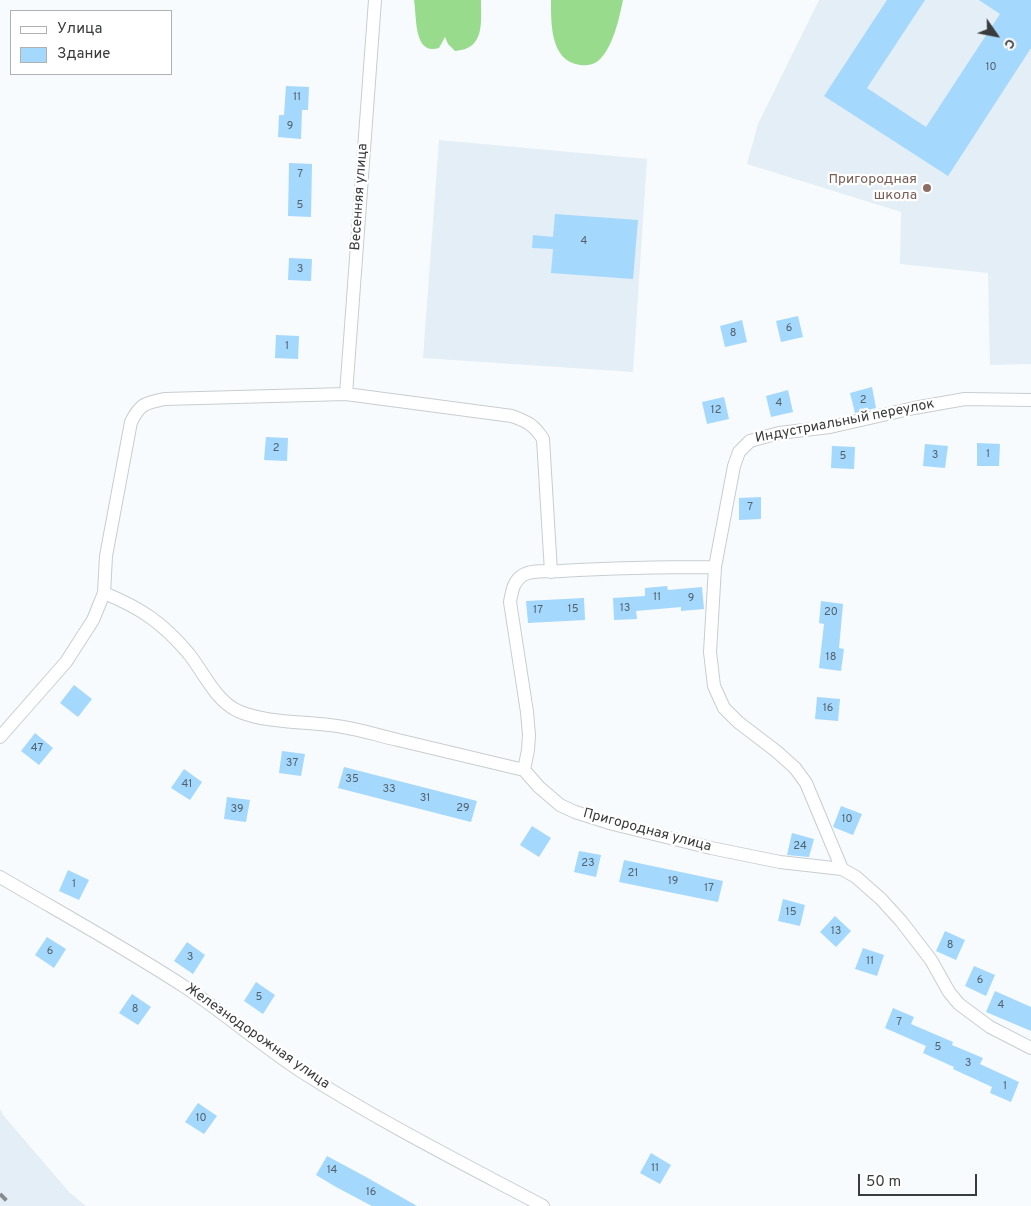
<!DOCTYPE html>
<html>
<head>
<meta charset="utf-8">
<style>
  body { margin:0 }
  #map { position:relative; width:1031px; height:1206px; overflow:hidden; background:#f7fbfe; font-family:Overpass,sans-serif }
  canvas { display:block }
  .legend { position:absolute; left:10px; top:10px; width:162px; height:65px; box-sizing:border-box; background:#fff; border:1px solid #b0b1b1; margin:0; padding:6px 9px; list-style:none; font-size:15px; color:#3a3b3c }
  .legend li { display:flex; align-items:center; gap:10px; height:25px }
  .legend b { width:25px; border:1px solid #b0b1b1 }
  .north { position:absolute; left:971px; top:10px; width:50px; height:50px; -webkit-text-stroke:4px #fff; paint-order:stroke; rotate:123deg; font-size:14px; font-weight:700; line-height:20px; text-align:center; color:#3a3b3c }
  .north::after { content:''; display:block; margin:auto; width:18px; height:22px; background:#3a3b3c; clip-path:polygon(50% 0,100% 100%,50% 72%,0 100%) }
  .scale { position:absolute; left:858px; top:1174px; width:119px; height:22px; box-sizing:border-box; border:2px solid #3a3b3c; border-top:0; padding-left:6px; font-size:15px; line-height:18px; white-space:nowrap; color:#3a3b3c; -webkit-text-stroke:4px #fff; paint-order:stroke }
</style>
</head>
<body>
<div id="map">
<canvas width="1031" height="1206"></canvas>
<ul class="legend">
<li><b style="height:6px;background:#fff"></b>Улица</li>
<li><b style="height:14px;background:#a4d8fd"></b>Здание</li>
</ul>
<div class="north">С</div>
<div class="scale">50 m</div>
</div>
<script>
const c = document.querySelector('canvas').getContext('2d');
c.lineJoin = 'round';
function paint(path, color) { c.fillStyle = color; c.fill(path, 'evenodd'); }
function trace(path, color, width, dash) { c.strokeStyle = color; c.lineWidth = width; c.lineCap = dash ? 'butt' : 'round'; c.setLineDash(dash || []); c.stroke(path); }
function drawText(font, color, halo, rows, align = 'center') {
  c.font = font + ' Overpass,sans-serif'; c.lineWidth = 4.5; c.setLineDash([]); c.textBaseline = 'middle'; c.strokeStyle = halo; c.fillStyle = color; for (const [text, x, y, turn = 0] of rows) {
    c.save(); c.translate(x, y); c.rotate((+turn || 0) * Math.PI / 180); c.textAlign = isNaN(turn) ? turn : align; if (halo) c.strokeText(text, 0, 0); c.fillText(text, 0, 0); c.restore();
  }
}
const built = new Path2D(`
  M819 0H1031V364L990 365 988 273 900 264 901 212 747 164 758 124Z
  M439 140 647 159 633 372 423 358Z
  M0 1109 4 1116 69 1192 86 1206H0Z`);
const forest = new Path2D(`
  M414 0H481C481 23 485 49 455 51L448 44 445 37 439 48C413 56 417 16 414 0Z
  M551 0H623C619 19 613 48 598 61 593 65 586 66 580 65 550 61 551 23 551 0Z`);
const building = new Path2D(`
  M887 0H925L867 88 926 127 1000 14 979 0H1031V48L948 176 824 96Z
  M286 86 309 87 308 110H302L301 139 278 137 279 115H284Z
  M289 163 312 164 311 217 288 216Z
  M555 214 638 220 633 279 551 273 553 249 532 248 533 235 553 237Z
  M289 258 312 259 311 281 288 280Z
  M798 316 803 337 781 342 776 321Z
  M742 320 747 342 725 347 720 326Z
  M276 335 299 336 298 359 275 358Z
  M872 387 876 408 855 413 850 393Z
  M788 390 793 412 771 417 766 396Z
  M724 397 729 419 707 424 702 402Z
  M266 437 288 438 287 461 264 460Z
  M977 443 1000 444 999 466H977Z
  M925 444 948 446 945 468 923 466Z
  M832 446 855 447 854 469 831 468Z
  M761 497V519L739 520V498Z
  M667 586 668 590 702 587 704 609 681 611V607L636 611 637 619 614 620 613 598 645 596V588Z
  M584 598 585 620 528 623 526 601Z
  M821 601 843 604 839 648 844 649 841 671 819 668 824 624 819 623Z
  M74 685 92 699 78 717 60 703Z
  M817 697 840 699 838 721 815 719Z
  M35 733 53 748 39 765 21 751Z
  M282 751 305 754 301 776 279 773Z
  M344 767 477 801 471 822 338 788Z
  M184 769 202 782 190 800 171 788Z
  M227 797 250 800 246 822 224 819Z
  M841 806 862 814 853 835 833 827Z
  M532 826 551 838 539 857 520 845Z
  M792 833 814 839 809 857 787 855Z
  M579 851 601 855 596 877 574 872Z
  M624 860 723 881 718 902 619 882Z
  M68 870 89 880 79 900 59 891Z
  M783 899 805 905 800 926 778 921Z
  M835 916 851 931 836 947 820 932Z
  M945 931 965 940 956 960 936 951Z
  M47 937 66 949 54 968 35 955Z
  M187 942 205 955 193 974 174 961Z
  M863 948 884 955 877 976 855 969Z
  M974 966 995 975 986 996 965 986Z
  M256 982 275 995 263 1014 244 1001Z
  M995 991 1031 1007V1031L986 1012Z
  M132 994 151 1007 138 1025 119 1013Z
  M893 1008 914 1017 911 1024 953 1042 952 1045 983 1058 980 1064 1019 1082 1011 1102 990 1093 992 1087 953 1069 954 1067 923 1053 926 1046 885 1028Z
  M198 1103 217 1116 204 1134 185 1122Z
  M651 1153 671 1165 660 1184 640 1173Z
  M327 1156 366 1177 417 1206H372L336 1187 316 1175Z`);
const minor = new Path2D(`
  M346 394 375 0
  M104 593C141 608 163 623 189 654 204 673 215 700 238 711 267 724 311 721 343 727 362 730 380 736 398 740 440 750 482 760 524 770L539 787 560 805 575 812 613 824 711 848 780 862 842 869 856 877 881 899 901 921 931 960 949 992 959 1004 990 1027 1031 1048
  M0 737 66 662 93 620 104 593 106 556 131 422C140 404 145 403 164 399L346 394 512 416C528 422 534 425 543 439L551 572
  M524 770 528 750 529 735 527 712 510 602C512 592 513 581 523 575 533 569 550 572 561 571 612 568 664 567 715 567
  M842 869 806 783 795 768 776 751 738 722 724 708 714 686 710 652 715 567 734 466 739 452 750 441 779 433 830 427 914 408 965 399 1031 400
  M0 877C63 914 127 949 188 989 227 1015 262 1046 302 1072 379 1121 462 1163 543 1206`);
const rail = new Path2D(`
  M0 1194 12 1206`);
const markers = [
  [927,188,5,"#8d6e63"]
];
const numberNames = [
  ["10",991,68],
  ["11",297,98],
  ["9",290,127],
  ["7",300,175],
  ["5",300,206],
  ["4",584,242],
  ["3",300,270],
  ["6",789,329],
  ["8",733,334],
  ["1",287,347],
  ["2",863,401],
  ["4",779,404],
  ["12",716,411],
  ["2",276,449],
  ["1",988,455],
  ["3",935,456],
  ["5",843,457],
  ["7",750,508],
  ["11",657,598],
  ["9",691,599],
  ["13",625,609],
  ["15",573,610],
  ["17",538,611],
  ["20",831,613],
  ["18",831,658],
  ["16",828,709],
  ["47",37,749],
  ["37",292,764],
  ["35",352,780],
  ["41",187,785],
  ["33",389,790],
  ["31",425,799],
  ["29",463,809],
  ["39",237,810],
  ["10",847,820],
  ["24",800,847],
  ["23",588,864],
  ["21",633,874],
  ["19",673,882],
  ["1",74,885],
  ["17",709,889],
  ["15",791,913],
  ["13",836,932],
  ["8",950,946],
  ["6",50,952],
  ["3",190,958],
  ["11",870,962],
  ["6",980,981],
  ["5",259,998],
  ["4",1001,1006],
  ["8",135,1010],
  ["7",899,1023],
  ["5",938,1048],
  ["3",968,1064],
  ["1",1005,1087],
  ["10",201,1119],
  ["11",655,1169],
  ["14",332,1171],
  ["16",371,1193]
];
const educationNames = [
  ["Пригородная",917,180],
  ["школа",917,196]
];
const streetNames = [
  ["Весенняя улица",360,197,-86],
  ["Индустриальный переулок",845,422,-11],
  ["Пригородная улица",647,831,15],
  ["Железнодорожная улица",257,1037,35]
];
paint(built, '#e4eef6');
paint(forest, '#99db8c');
paint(building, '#a4d8fd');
trace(minor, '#c9cdd0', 14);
trace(minor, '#fff', 12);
trace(rail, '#888b8c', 4, [9, 9]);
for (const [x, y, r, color] of markers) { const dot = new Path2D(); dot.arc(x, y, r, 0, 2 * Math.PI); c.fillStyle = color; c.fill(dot); trace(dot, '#fff', 2); }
drawText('11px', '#54626c', null, numberNames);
drawText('14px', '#785e54', '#fff', educationNames, 'right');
drawText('14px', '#3a3b3c', '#fff', streetNames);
</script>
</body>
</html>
